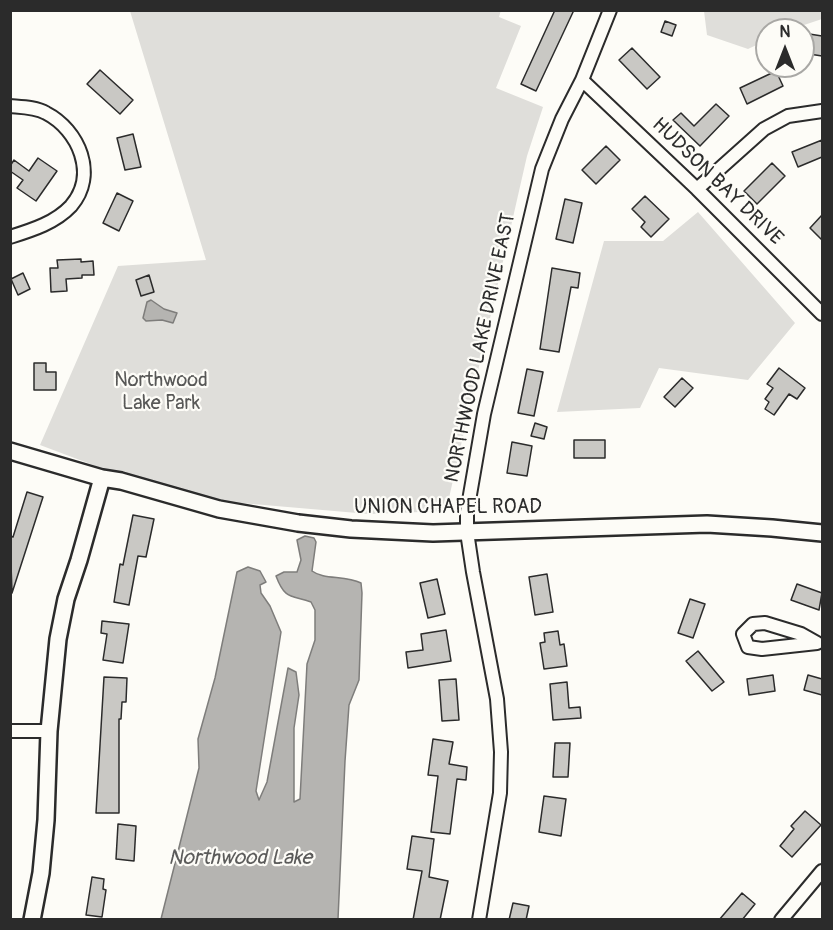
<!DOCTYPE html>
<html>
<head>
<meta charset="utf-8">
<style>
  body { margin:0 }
  #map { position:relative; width:833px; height:930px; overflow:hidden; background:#fdfcf7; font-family:Pangolin,sans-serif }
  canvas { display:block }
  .frame { position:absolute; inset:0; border:12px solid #2b2b2b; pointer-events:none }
  .north { position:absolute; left:755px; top:18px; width:60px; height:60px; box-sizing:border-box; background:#fdfcf7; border:2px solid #a9a8a5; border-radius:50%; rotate:0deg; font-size:16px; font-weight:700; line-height:24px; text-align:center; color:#2b2b2b }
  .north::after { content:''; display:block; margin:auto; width:21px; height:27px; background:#2b2b2b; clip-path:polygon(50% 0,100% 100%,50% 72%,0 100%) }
</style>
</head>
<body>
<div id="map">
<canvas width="833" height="930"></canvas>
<div class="frame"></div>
<div class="north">N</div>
</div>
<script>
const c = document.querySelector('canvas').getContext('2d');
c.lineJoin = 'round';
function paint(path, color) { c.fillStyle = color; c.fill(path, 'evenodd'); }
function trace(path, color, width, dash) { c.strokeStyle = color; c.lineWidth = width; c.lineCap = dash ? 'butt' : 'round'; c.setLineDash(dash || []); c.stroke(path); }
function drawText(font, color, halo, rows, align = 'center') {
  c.font = font + ' Pangolin,sans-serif'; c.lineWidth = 4.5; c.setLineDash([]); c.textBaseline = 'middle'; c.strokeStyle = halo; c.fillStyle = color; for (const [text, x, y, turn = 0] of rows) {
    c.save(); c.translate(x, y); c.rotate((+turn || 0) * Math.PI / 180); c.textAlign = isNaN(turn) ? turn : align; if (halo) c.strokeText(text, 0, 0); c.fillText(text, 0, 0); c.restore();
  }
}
const green = new Path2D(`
  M501 10 499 17 521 26 496 88 543 107 527 156 446 511 369 514 241 503H194L40 445 118 266 206 260 130 11Z
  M704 11H822V19L789 30H767V40L748 49 707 35Z
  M698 212 795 323 748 380 659 368 640 408 557 412 604 241H663Z`);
const water = new Path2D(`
  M151 300 164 309 177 313 173 323 162 320 146 321 143 318 147 302Z
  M305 536 314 538 316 542 312 571C324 580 345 575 361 583L362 593 359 680 349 705 345 761 338 919H161L199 768 198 739 215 678 237 572 248 567 260 571 266 582 260 585 261 593 270 606 281 632 256 791 259 800 267 782 288 668 296 672 299 695 294 728V802L300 799 307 664 315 640V610L311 602C291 595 285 600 276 576L284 572H297L301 560 297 540Z`);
const building = new Path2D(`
  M555 10H574L536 91 521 84Z
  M665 21 676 25 672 36 661 32Z
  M803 33 822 36V56L803 53Z
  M632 48 660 77 647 89 619 60Z
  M100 70 133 100 120 114 87 84Z
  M776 71 783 86 747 104 740 88Z
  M716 104 729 116 700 146 673 120 681 113 694 126Z
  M133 134 141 167 125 170 117 138Z
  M822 140V157L798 167 792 152Z
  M606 146 620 160 596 184 582 170Z
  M38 158 57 171 36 201 17 188 23 180 10 171V166L14 160 29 171Z
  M772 163 785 176 757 204 744 191Z
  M117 193 133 201 119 231 103 223Z
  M645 196 669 219 651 237 641 227 645 222 632 209Z
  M565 199 582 203 573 243 556 239Z
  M822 215V240L810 228Z
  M81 259V262L93 261 94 275H82V278L66 279 67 291 51 292 50 268H58L57 260Z
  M552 268 580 273 578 288 571 287 559 352 540 349Z
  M23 273 30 289 18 295 11 279Z
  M149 275 154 292 141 296 136 280Z
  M34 363H46V372H56V390H34Z
  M779 368 805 388 797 399 789 394 774 415 765 409 769 402 765 399 773 388 767 384Z
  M527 369 543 372 534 416 518 413Z
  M682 378 693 388 675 407 664 397Z
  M535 423 547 427 544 439 531 436Z
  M574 440H605V458H574Z
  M512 442 532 446 527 476 507 473Z
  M27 492 43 497 12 593 10 536 13 537Z
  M133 515 154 519 146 557 138 556 129 605 114 602 120 564 123 565Z
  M547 574 553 612 535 615 529 577Z
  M437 579 445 614 428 618 420 583Z
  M797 584 822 593 819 610 791 600Z
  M690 599 705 604 693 638 678 633Z
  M102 621 129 624 123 663 103 660 107 634 101 633Z
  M446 630 451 661 408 668 406 652 423 650 421 634Z
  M558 631 560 645 564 644 567 666 544 669 540 643 545 642 544 633Z
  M698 651 724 682 712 691 686 661Z
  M773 675 775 691 749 695 747 679Z
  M808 675 822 679V695L804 690Z
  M104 677 127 678 126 702H122L121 719H119V813H96Z
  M456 679 459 720 442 721 439 680Z
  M567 682 569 708 580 707 581 718 553 720 550 684Z
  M433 739 453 742 449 764 467 767 466 780 457 779 450 834 431 832 438 776 428 775Z
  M555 743H570L568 777H553Z
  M544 796 566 799 561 836 539 832Z
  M805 811 821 825 792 857 780 846 794 829 791 826Z
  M118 824 136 826 134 861 116 859Z
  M412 836 434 839 429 877 448 881 440 920H413L422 871 407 869Z
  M92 877 104 879 103 889 106 890 102 917 86 915Z
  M742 893 755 904 742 920H719Z
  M513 903 529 906 526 920H509Z`);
const minor = new Path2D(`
  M582 80 697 189 822 314
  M10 106C22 107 36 107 46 113 79 130 98 175 71 206 55 223 32 230 10 237
  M697 189 764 129 788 116 822 111
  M765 623 801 634 817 643 762 649 748 647 743 634 753 624Z
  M10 731H49
  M479 920 500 793 501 752 497 699 473 572 467 532V512L484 414 542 169 562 119 582 80 610 10
  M781 920 822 871`);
const tertiary = new Path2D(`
  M10 451 102 478 121 481 219 509 298 523 351 529 433 533 707 524 772 528 822 533
  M32 920 41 873 46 820 49 731 58 639 66 599 79 560 102 478`);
const streetNames = [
  ["HUDSON BAY DRIVE",717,182,44],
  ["NORTHWOOD LAKE DRIVE EAST",481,348,-78],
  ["UNION CHAPEL ROAD",448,508]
];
const parkNames = [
  ["Northwood",161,381],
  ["Lake Park",161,404]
];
const waterNames = [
  ["Northwood Lake",240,859]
];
paint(green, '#dfdeda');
paint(water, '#b5b4b1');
trace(water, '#7e7d7b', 1.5);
paint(building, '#c9c8c4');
trace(building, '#2b2b2b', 1.5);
trace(minor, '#2b2b2b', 16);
trace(tertiary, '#2b2b2b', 20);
trace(minor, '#fdfcf7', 12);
trace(tertiary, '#fdfcf7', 15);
drawText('20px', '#2b2b2b', '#fdfcf7', streetNames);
drawText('20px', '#585857', '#fdfcf7', parkNames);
drawText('italic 21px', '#5b5b5a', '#fdfcf7', waterNames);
</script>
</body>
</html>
